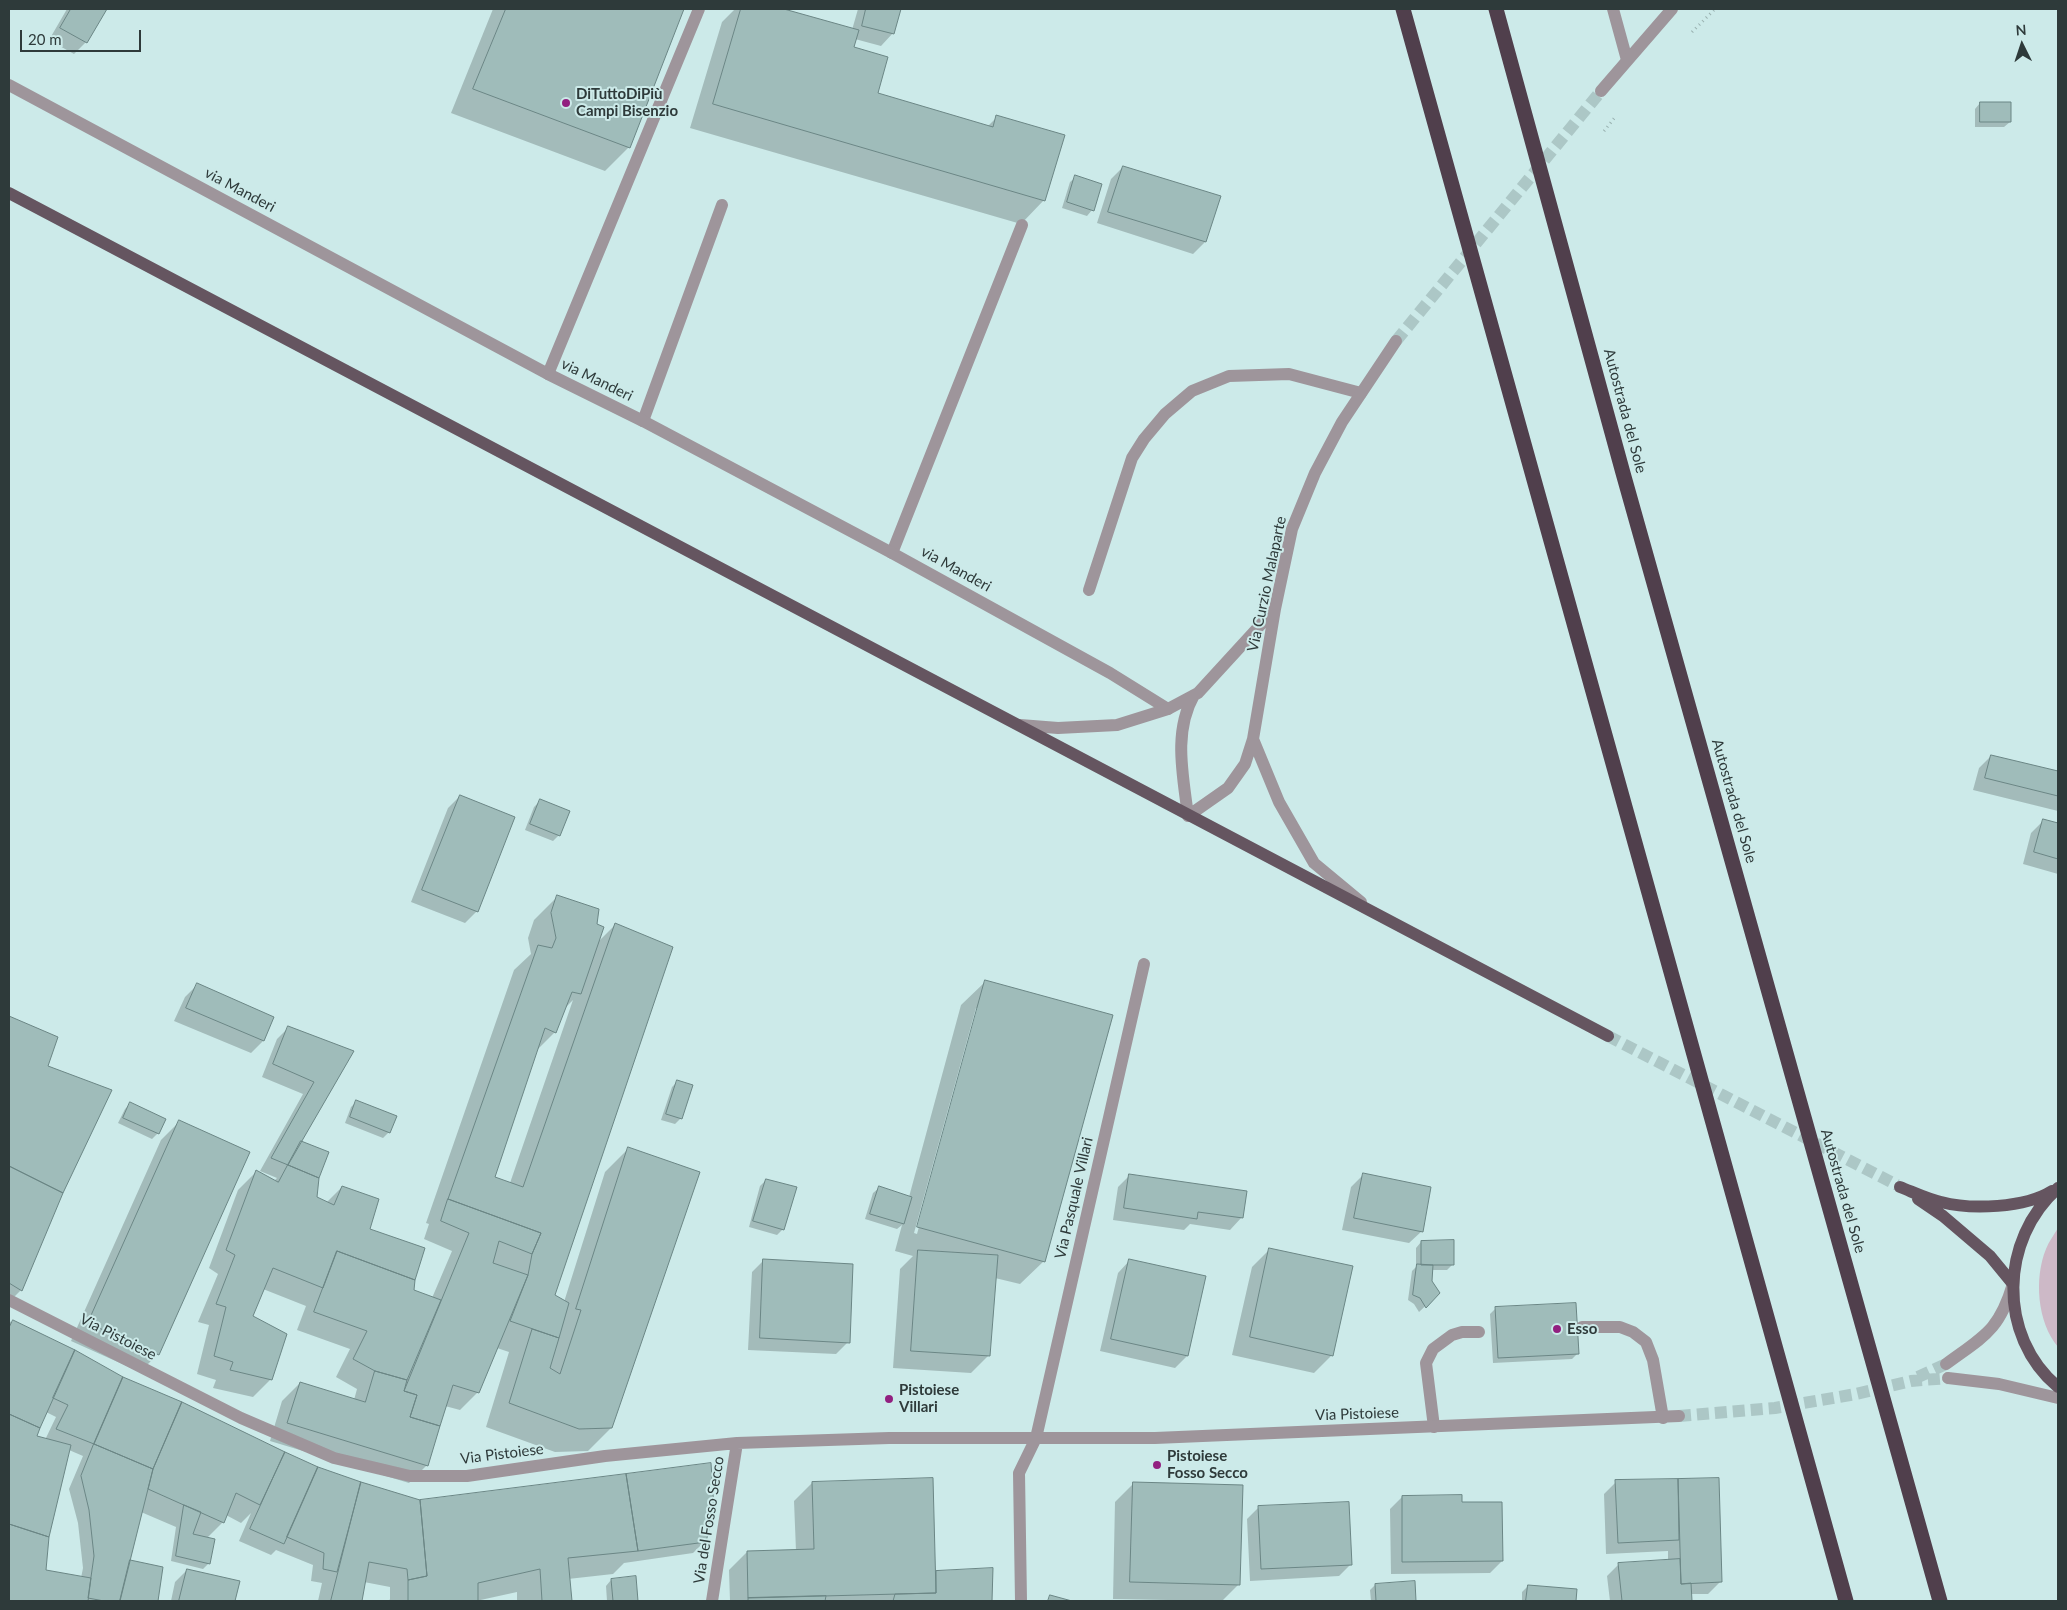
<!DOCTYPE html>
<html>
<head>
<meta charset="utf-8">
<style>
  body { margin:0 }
  #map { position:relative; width:2067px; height:1610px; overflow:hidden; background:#cceae9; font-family:Lato,sans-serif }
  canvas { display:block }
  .frame { position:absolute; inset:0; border:10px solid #2e3a3a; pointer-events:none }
  .north { position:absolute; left:1997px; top:20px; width:50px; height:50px; -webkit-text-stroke:4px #cceae9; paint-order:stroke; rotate:356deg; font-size:14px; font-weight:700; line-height:20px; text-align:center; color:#2e3a3a }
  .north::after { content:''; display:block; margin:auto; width:18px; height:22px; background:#2e3a3a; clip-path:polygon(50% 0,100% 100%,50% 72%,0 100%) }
  .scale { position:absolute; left:20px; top:30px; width:121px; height:22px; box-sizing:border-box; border:2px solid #2e3a3a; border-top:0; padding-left:6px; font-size:15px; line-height:18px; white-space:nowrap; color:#2e3a3a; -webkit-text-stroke:4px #cceae9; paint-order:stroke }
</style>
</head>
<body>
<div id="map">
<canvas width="2067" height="1610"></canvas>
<div class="frame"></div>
<div class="north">N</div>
<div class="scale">20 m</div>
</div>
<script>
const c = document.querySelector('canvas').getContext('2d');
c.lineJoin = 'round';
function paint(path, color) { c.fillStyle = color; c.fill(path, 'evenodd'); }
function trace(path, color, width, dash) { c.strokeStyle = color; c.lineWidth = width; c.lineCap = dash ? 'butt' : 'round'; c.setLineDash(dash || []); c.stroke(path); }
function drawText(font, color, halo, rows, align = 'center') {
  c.font = font + ' Lato,sans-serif'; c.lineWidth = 4; c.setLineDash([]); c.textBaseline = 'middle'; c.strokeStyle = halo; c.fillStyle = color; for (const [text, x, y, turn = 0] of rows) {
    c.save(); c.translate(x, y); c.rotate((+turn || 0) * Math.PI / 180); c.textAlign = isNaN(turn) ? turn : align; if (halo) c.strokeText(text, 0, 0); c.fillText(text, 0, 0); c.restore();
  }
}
const green = new Path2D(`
  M2058 1228V1347C2037 1322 2034 1278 2046 1249 2049 1241 2054 1235 2058 1228Z`);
const shadow = new Path2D(`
  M67 9H106L86 42 74 54 49 40Z
  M493 9H682L628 148 605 171 451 113Z
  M735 9H780L852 30 858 9H899L893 33 881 46 855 39 853 48 876 94 987 127 997 117 1044 200 1021 224 690 128 722 22Z
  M1980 103 2010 122 2004 127H1975V109Z
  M1123 167 1219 197 1205 242 1193 254 1097 223 1111 179Z
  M1076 177 1092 210 1087 216 1062 208 1070 182Z
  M1991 756 2058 773V811L1973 790 1979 768Z
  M460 796 477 911 465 923 411 902 448 808Z
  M540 801 559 835 553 841 525 830 534 807Z
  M2043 821 2058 825V874L2023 864 2031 833Z
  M557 897 596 925 598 942 615 925 554 1296 564 1302 605 1172 629 1148 611 1428 588 1451 555 1452 486 1427 509 1352 497 1348 478 1392 460 1410 445 1406 427 1465 409 1483 270 1441 282 1401 300 1383 354 1400 357 1389 336 1377 350 1349 297 1330 306 1306 263 1289 251 1317 271 1379 253 1397 213 1388 216 1380 197 1374 209 1325 198 1322 218 1274 209 1268 238 1190 256 1172 274 1181 277 1178 260 1171 303 1094 262 1077 277 1039 289 1027 352 1051 300 1142 318 1178 315 1198 326 1203 342 1187 368 1229 412 1290 432 1298 452 1251 424 1239 429 1224 426 1223 514 970 531 954 528 938 534 920ZM573 1000 510 1183 494 1177 536 1051 555 1032 563 1010Z
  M985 982 1044 1261 1020 1284 995 1278 989 1355 971 1373 893 1368 900 1269 913 1256 895 1251 902 1225 897 1229 865 1219 873 1193 879 1188 909 1197 961 1005ZM976 1008H978L917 1234 914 1233Z
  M197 985 273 1018 263 1041 251 1053 174 1021 185 997Z
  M9 1017 57 1038 46 1067 21 1290 9 1302Z
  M677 1082 681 1118 675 1124 661 1120 672 1087Z
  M357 1101 389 1132 383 1138 345 1123 351 1107Z
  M130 1104 158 1133 152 1139 118 1123 125 1109Z
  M179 1122 158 1354 140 1372 71 1341 161 1140Z
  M1130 1175 1242 1217 1230 1230 1190 1224 1184 1230 1113 1220 1118 1187Z
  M1363 1175 1422 1231 1409 1243 1342 1230 1351 1187Z
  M766 1180 783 1229 777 1235 749 1227 760 1186Z
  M1421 1242 1453 1264 1447 1270H1431L1430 1282 1439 1293 1419 1312 1414 1304 1408 1300 1412 1271 1416 1267V1248Z
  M1270 1249 1332 1355 1314 1373 1232 1355 1252 1267Z
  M764 1260 848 1342 836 1354 748 1350 752 1272Z
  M1130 1260 1187 1356 1175 1368 1100 1351 1118 1273Z
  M1496 1308 1578 1353 1572 1359 1493 1363 1490 1314Z
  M9 1321 75 1351 122 1379 318 1468 420 1502 705 1541 693 1553 624 1563 613 1574 568 1579 570 1601H517V1592L476 1601H389L390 1599V1587L364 1582 361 1601H318L322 1583 311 1581 313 1565 276 1550 271 1555 239 1541 251 1513 241 1523 226 1515 223 1522 207 1538 209 1563 203 1569 171 1561 176 1527 141 1512 129 1561 161 1568 157 1601H9ZM46 1412 56 1417 45 1440 35 1437ZM69 1450 83 1456 69 1489 78 1523 83 1568 81 1578 44 1571 48 1537Z
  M1717 1479 1720 1582 1708 1594H1690L1691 1601H1610L1607 1576 1619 1564 1668 1561V1551L1606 1554 1604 1494 1616 1482Z
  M812 1483 935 1572 992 1570 991 1601H730L729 1570 747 1552 796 1551 794 1501Z
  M1133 1484 1239 1584 1222 1601 1113 1599 1115 1502Z
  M1402 1497 1460 1503 1502 1561 1490 1573 1391 1574 1390 1509Z
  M1259 1507 1351 1564 1339 1576 1250 1581 1247 1519Z
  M187 1570 238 1582 234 1601H171L175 1582Z
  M634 1578 637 1601H607L606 1586 611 1580Z
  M1414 1582 1415 1601H1371L1370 1590 1375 1585Z
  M1528 1586 1576 1590 1575 1601H1522V1592Z`);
const building = new Path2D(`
  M71 9H107L87 43 60 28Z
  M506 9H684L630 148 473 89Z
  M741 9H784L859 30 854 47 888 57 878 93 993 127 996 115 1065 135 1045 201 713 104Z
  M866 9H901L894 34 862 26Z
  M1980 102H2011V122H1980Z
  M1123 166 1221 196 1206 242 1108 212Z
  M1075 175 1102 184 1094 211 1067 202Z
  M1991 755 2058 771V796L1985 778Z
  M460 795 515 817 478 912 422 890Z
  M540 799 570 811 560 836 530 824Z
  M2043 819 2058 823V859L2034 852Z
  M557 895 599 909 597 924 604 927 581 994 572 992 556 1033 545 1028 495 1177 523 1187 615 923 673 947 555 1295 569 1303 559 1338 510 1321 528 1275 532 1254 541 1233 448 1199 538 945 552 948 556 938 551 913Z
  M985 980 1113 1015 1045 1262 917 1227Z
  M197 983 274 1017 264 1041 186 1008Z
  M9 1016 58 1037 48 1066 112 1090 63 1193 9 1166Z
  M288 1026 354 1051 288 1165 271 1158 314 1082 273 1064Z
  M677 1080 693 1085 682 1119 666 1114Z
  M356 1100 397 1116 390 1133 350 1117Z
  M130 1102 166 1119 159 1134 123 1118Z
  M179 1120 250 1152 159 1355 88 1323Z
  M301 1141 329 1152 319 1178 288 1165Z
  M628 1147 700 1172 612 1428 579 1429 509 1403 532 1329 559 1338 550 1368 560 1374 581 1310 576 1309Z
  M288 1165 319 1178 317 1197 334 1205 342 1186 379 1199 370 1229 425 1248 415 1280 337 1251 323 1288 273 1268 253 1316 287 1334 272 1380 230 1370 233 1362 214 1356 226 1307 216 1304 235 1255 226 1250 256 1170 278 1182Z
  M9 1166 63 1193 22 1291 9 1283Z
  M1363 1173 1431 1187 1423 1232 1354 1218Z
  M1129 1174 1247 1191 1243 1218 1198 1212 1197 1219 1124 1208Z
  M766 1179 797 1187 784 1230 753 1221Z
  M879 1186 912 1197 904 1224 870 1214Z
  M448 1199 541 1233 532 1254 499 1241 493 1263 528 1275 479 1393 453 1385 440 1426 410 1417 417 1395 404 1391 469 1233 441 1221Z
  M1454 1240V1265H1421V1241Z
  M1269 1248 1353 1266 1333 1356 1250 1337Z
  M918 1250 998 1255 990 1356 911 1351Z
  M337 1251 415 1280 414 1290 441 1300 407 1380 375 1371 353 1359 367 1331 314 1312Z
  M763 1259 853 1264 850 1343 760 1338Z
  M1129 1259 1206 1276 1188 1356 1111 1339Z
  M1417 1264 1433 1265 1432 1281 1440 1293 1426 1308 1420 1298 1413 1295Z
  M1576 1303 1579 1354 1498 1358 1495 1307Z
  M13 1320 75 1350 40 1428 9 1414V1328Z
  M75 1350 123 1377 94 1444 56 1429 68 1405 53 1398Z
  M375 1371 407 1380 404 1391 417 1395 410 1417 440 1426 428 1466 287 1423 300 1382 365 1402Z
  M123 1377 182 1402 153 1469 94 1444Z
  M182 1402 285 1452 260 1505 236 1493 224 1523 148 1489 153 1469Z
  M9 1414 40 1428 37 1436 71 1445 49 1537 9 1524Z
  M94 1444 153 1469 120 1601H104L88 1598 94 1556 89 1510 81 1476Z
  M285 1452 318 1467 284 1544 250 1529Z
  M711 1463 714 1509 706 1542 638 1551 626 1474Z
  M318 1467 361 1482 337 1572 323 1569 324 1553 287 1537Z
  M626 1474 638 1551 568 1558 572 1601H542L540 1569 478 1583V1601H408V1580L427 1576 420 1500Z
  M933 1478 936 1593 748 1598 747 1551 814 1549 812 1482Z
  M1719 1478 1722 1582 1681 1584 1678 1479Z
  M1678 1479 1679 1540 1618 1543 1615 1480Z
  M361 1482 420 1500 427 1576 408 1580 407 1569 369 1562 362 1601H331Z
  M1133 1482 1243 1485 1240 1585 1130 1582Z
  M1462 1495V1502H1502L1503 1561 1402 1562V1496Z
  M1349 1502 1352 1565 1261 1569 1258 1506Z
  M184 1505 201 1512 193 1534 215 1539 210 1564 176 1556Z
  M9 1524 49 1537 46 1570 91 1578 88 1601H9Z
  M1680 1559 1681 1584 1691 1583 1692 1601H1622L1618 1563Z
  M130 1560 163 1567 158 1601H120Z
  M993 1568 992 1601H893L895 1594 936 1593V1571Z
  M187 1569 240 1581 235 1601H179Z
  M636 1576 638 1601H613L611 1579Z
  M1415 1581 1416 1601H1376L1375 1584Z
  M1528 1585 1577 1589 1576 1601H1526Z
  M1050 1595 1072 1601H1048Z
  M826 1596 825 1601H748V1598Z`);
const minorTunnel = new Path2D(`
  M1918 1377 1946 1364
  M1679 1416 1775 1408 1856 1394 1911 1381 1948 1378`);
const tertiaryTunnel = new Path2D(`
  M1396 341 1601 91`);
const primaryTunnel = new Path2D(`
  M1608 1036 1897 1185`);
const path = new Path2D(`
  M1692 32 1715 9
  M1604 131 1616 116`);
const service = new Path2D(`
  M1613 9 1627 60
  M548 374 699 9
  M643 421 722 205
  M892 553 1022 225
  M1089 590 1132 458 1144 439 1165 414 1192 391 1229 376 1289 374 1361 393
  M1582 1327H1620L1633 1332 1646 1342 1653 1360 1663 1418
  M1434 1427 1426 1363 1433 1349 1452 1335 1462 1332H1479`);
const minor = new Path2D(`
  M9 85 548 374 643 421 892 553 1110 673 1168 709
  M9 1300 241 1418 334 1458 410 1476H467L605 1456 737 1443 889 1438H1155L1679 1416
  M1946 1364C1984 1336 1999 1331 2013 1284
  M1948 1378 1999 1384 2058 1398
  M712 1601 737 1443
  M1021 1601 1019 1473 1036 1438 1144 964`);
const tertiary = new Path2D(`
  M1601 91 1672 9
  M1194 695C1173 732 1183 775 1188 816L1228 788 1245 764 1253 739 1275 609 1292 529 1315 473 1342 422 1396 341
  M1020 725 1058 728 1117 725 1168 709 1198 693 1275 609
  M1253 739 1279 802 1314 863 1361 902`);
const primary = new Path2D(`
  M9 193 1608 1036
  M1900 1187C1913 1192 1927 1199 1941 1202 1971 1210 2025 1208 2052 1191
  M2058 1188C2000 1239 1997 1336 2058 1387
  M1918 1199 1943 1216 1990 1256 2013 1284`);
const motorway = new Path2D(`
  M1403 9 1846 1601
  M1496 9 1623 473 1940 1601`);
const markers = [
  [566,103,5,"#922080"],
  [1557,1329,5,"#922080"],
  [889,1399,5,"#922080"],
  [1157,1465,5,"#922080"]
];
const poiNames = [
  ["DiTuttoDiPiù",576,94],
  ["Campi Bisenzio",576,111],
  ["Esso",1567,1329],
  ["Pistoiese",899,1390],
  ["Villari",899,1407],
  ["Pistoiese",1167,1456],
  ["Fosso Secco",1167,1473]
];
const streetNames = [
  ["via Manderi",240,190,28],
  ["via Manderi",597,380,26],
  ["Autostrada del Sole",1625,411,75],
  ["via Manderi",956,569,29],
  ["Via Curzio Malaparte",1267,584,-78],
  ["Autostrada del Sole",1734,801,74],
  ["Autostrada del Sole",1843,1191,74],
  ["Via Pasquale Villari",1074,1198,-77],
  ["Via Pistoiese",118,1337,27],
  ["Via Pistoiese",1357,1414,-2],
  ["Via Pistoiese",502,1454,-7],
  ["Via del Fosso Secco",709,1520,-81]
];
paint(green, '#cdb9c7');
paint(shadow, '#0003');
paint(building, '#9fbcba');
trace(building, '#6b8685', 1);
trace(minorTunnel, '#acc7c6', 12, [12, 6]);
trace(tertiaryTunnel, '#acc7c6', 12, [12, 6]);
trace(primaryTunnel, '#acc7c6', 12, [12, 6]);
trace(path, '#99b1b0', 3, [1, 4]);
trace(service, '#9e959b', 12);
trace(minor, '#9e959b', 12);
trace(tertiary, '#9e959b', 12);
trace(primary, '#655560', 12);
trace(motorway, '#503f4c', 15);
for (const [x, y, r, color] of markers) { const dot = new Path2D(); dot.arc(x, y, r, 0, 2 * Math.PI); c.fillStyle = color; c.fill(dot); trace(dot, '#cceae9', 2); }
drawText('bold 15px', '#2e3a3a', '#cceae9', poiNames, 'left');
drawText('15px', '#2e3a3a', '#cceae9', streetNames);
</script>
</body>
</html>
